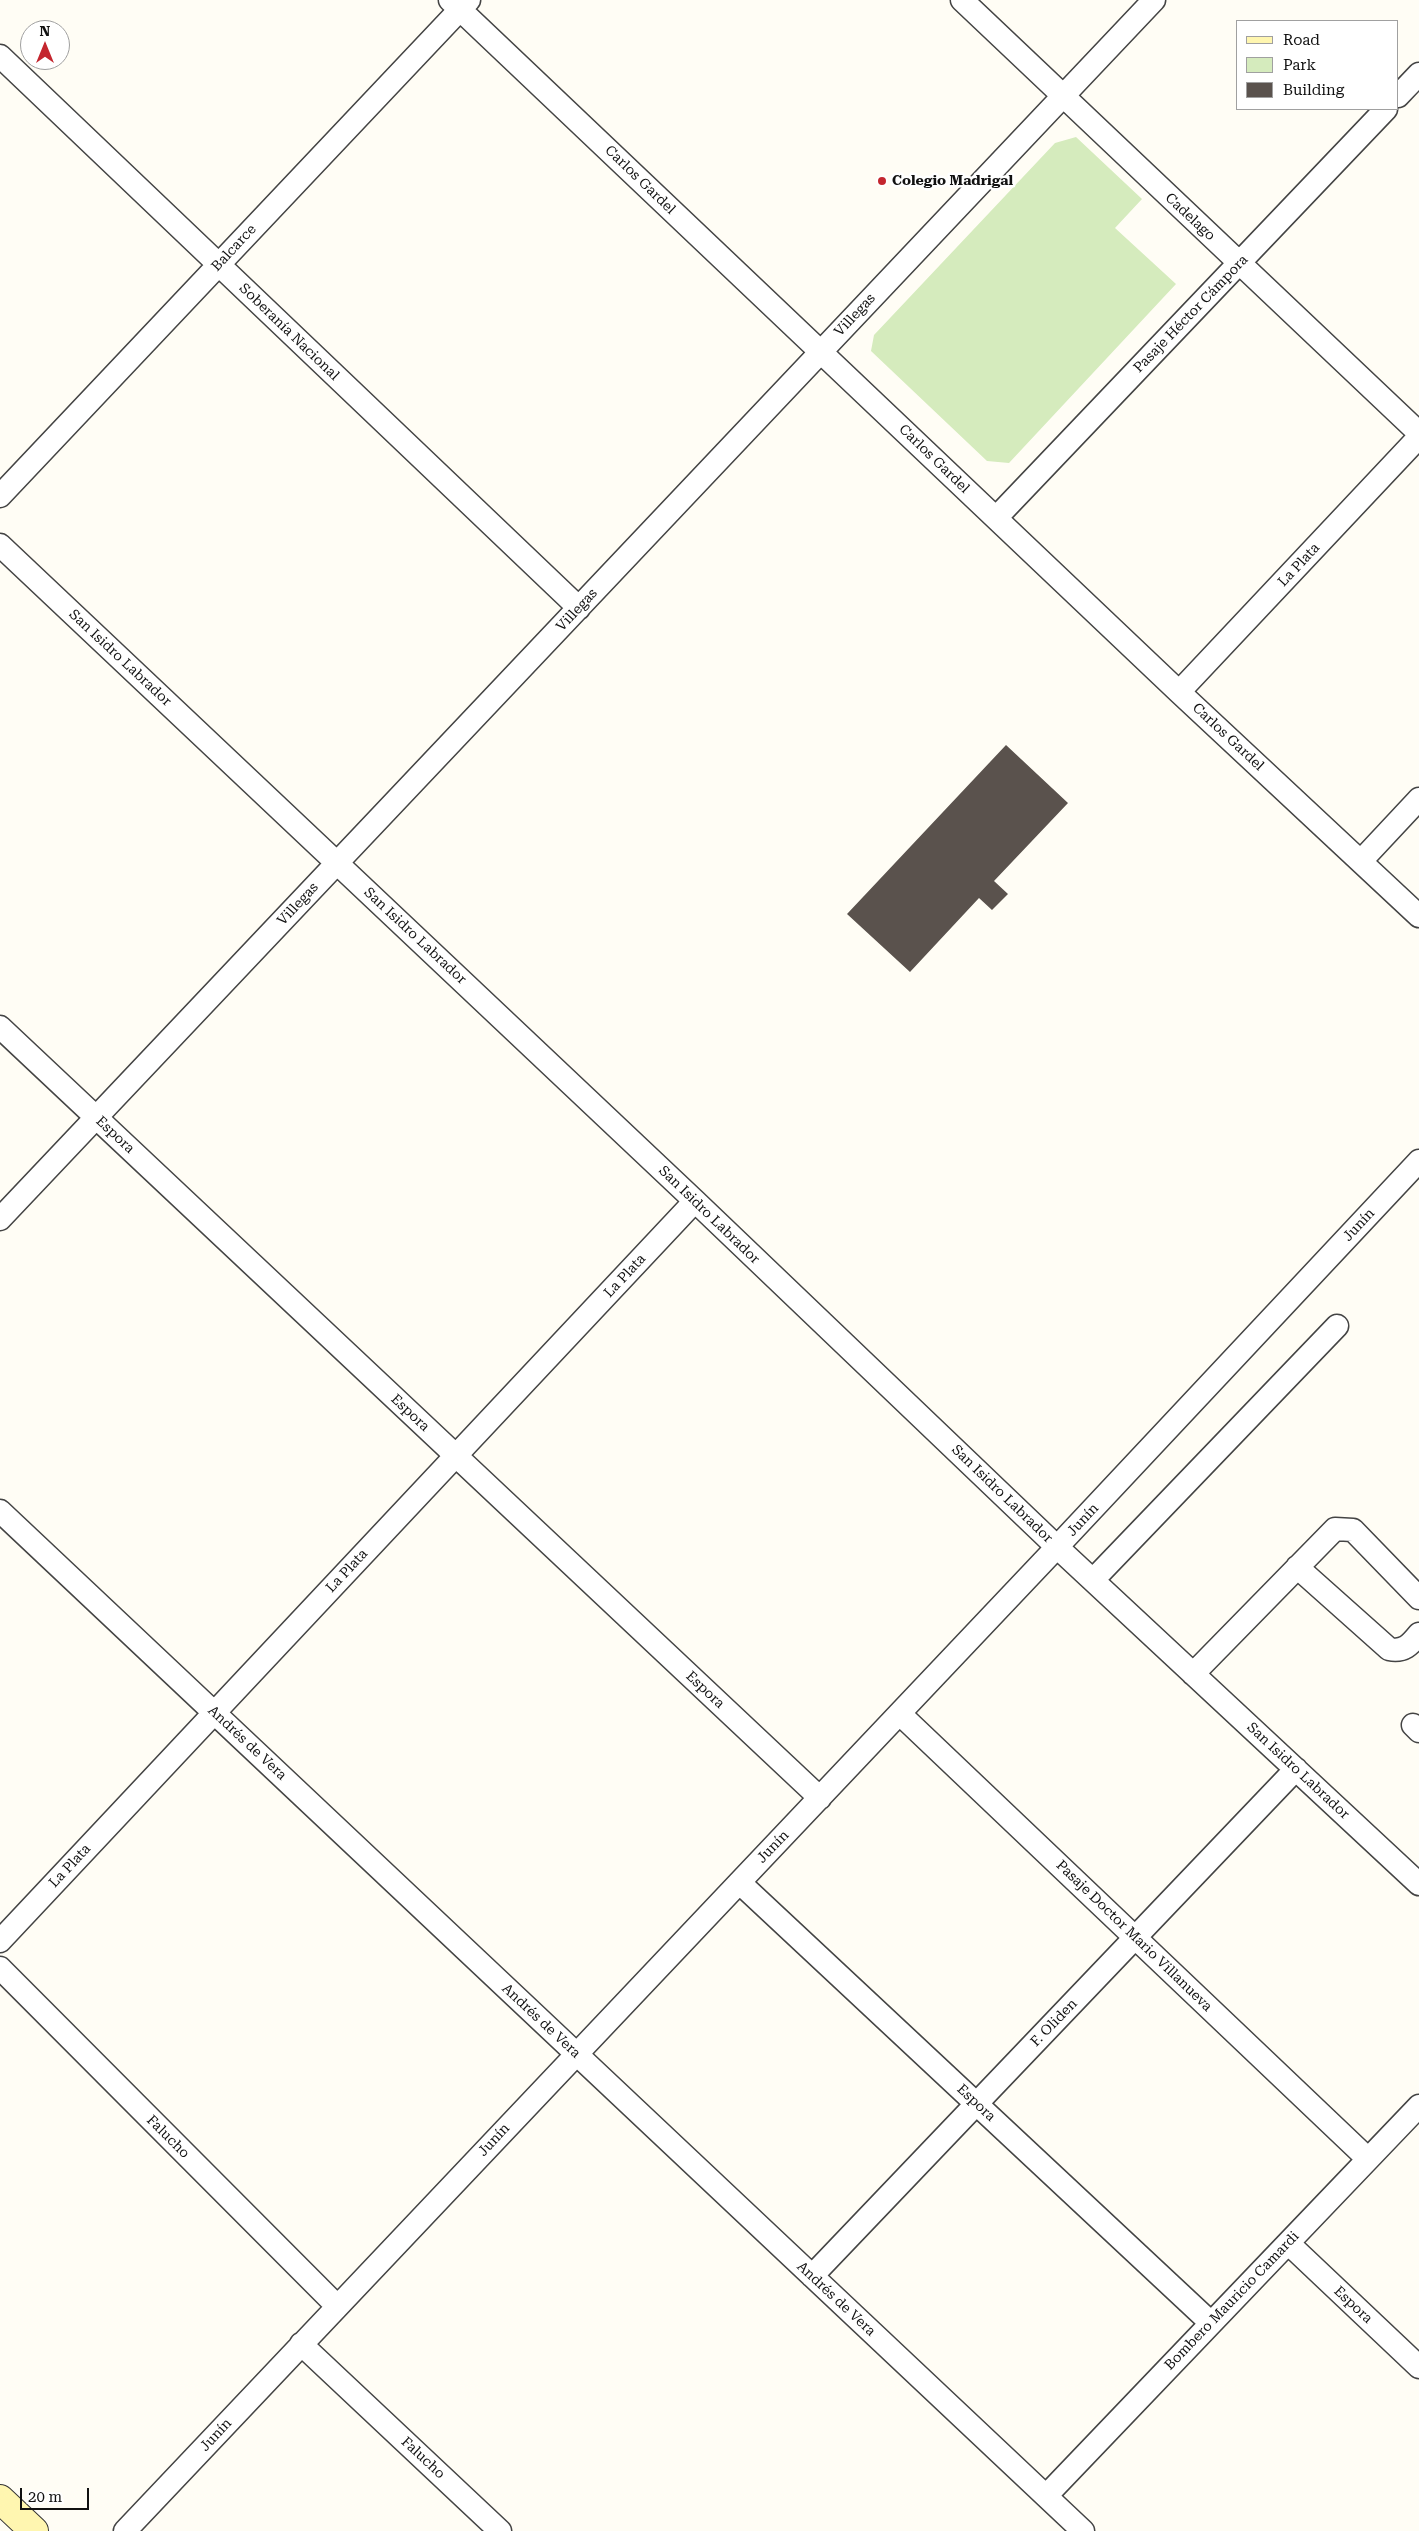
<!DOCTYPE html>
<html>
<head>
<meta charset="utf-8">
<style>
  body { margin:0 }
  #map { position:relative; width:1419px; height:2531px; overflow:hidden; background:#fffdf5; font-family:"Roboto Serif",serif }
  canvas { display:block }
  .legend { position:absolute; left:1236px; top:20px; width:162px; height:90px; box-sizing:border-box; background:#fff; border:1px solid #a0a0a0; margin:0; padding:6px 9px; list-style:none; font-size:15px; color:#111 }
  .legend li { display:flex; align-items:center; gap:10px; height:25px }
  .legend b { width:25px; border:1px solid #a0a0a0 }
  .north { position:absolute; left:20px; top:20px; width:50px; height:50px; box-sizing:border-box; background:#fff; border:1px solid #a0a0a0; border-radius:50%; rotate:0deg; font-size:14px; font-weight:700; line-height:20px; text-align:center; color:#111 }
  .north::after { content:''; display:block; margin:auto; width:18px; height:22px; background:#c4262e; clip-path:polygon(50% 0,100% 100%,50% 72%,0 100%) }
  .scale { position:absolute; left:20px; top:2488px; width:69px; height:22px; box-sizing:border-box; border:2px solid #111; border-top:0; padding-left:6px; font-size:15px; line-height:18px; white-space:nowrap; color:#111; -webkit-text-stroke:4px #fff; paint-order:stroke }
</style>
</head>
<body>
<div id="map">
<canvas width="1419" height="2531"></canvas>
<ul class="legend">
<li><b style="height:6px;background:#fff6b0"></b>Road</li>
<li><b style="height:14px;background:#d5ebbd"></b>Park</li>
<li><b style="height:14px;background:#5a524d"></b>Building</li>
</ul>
<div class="north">N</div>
<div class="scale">20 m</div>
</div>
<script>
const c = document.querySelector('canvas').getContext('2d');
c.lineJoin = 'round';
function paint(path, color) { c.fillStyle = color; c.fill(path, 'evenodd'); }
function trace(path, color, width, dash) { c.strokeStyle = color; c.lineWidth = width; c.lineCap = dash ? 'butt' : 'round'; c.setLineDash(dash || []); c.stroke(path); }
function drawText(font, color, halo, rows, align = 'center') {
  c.font = font + ' "Roboto Serif",serif'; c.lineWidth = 5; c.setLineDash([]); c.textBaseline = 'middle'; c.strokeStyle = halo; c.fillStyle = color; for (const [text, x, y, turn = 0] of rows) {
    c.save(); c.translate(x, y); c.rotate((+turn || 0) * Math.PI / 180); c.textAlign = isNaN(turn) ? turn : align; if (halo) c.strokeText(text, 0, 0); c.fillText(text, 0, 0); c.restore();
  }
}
const green = new Path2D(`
  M1076 137 1142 199 1115 228 1176 284 1009 463 987 461 871 351 874 335 1055 143Z`);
const building = new Path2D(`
  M1006 745 1068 803 994 881 1008 894 992 910 979 898 910 972 847 914Z`);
const street = new Path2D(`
  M450 0 1179 692 1419 916
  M962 0 1419 433
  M0 56 579 608
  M1398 96 1419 74
  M0 496 469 0
  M996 518 1386 109
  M0 545 695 1201 1057 1547 1419 1884
  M1179 692 1419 437
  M1361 861 1419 799
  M0 1027 820 1798
  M0 1219 1154 0
  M0 1511 1083 2531
  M1297 1567 1389 1649C1404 1652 1410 1645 1419 1634
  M1093 1580 1337 1326
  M1193 1674 1335 1529 1353 1530 1419 1598
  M900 1714 1368 2159
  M1413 1725 1419 1731
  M740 1883 1211 2323
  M0 1941 695 1201
  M0 1968 337 2306
  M1288 2243 1419 2367
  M812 2276 1296 1769
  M301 2344 500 2531
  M1046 2496 1419 2106
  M125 2531 1057 1547 1419 1161`);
const secondary = new Path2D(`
  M0 2499 34 2531`);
const markers = [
  [882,181,5,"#c4262e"]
];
const streetNames = [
  ["Carlos Gardel",640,180,44],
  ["Cadelago",1190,217,43],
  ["Balcarce",234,248,-47],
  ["Pasaje Héctor Cámpora",1191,314,-46],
  ["Villegas",855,315,-47],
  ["Soberanía Nacional",289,332,44],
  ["Carlos Gardel",934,459,44],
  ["La Plata",1299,565,-47],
  ["Villegas",577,610,-47],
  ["San Isidro Labrador",120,658,43],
  ["Carlos Gardel",1228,737,43],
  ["Villegas",298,904,-47],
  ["San Isidro Labrador",415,936,43],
  ["Espora",115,1135,43],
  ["San Isidro Labrador",709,1215,44],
  ["Junín",1359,1225,-47],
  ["La Plata",625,1276,-47],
  ["Espora",410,1413,43],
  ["San Isidro Labrador",1002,1494,44],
  ["Junín",1083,1520,-47],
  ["La Plata",347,1571,-47],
  ["Espora",705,1690,43],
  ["Andrés de Vera",247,1743,43],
  ["San Isidro Labrador",1298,1771,43],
  ["Junín",773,1847,-46],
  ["La Plata",70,1866,-47],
  ["Pasaje Doctor Mario Villanueva",1134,1936,44],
  ["Andrés de Vera",541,2021,43],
  ["F. Oliden",1054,2023,-46],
  ["Espora",976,2103,43],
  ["Falucho",168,2137,45],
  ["Junín",494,2140,-47],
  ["Andrés de Vera",836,2299,43],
  ["Bombero Mauricio Camardi",1232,2301,-46],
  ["Espora",1353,2305,43],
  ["Junín",216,2435,-47],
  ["Falucho",423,2458,43]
];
const poiNames = [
  ["Colegio Madrigal",892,181]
];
paint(green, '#d5ebbd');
paint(building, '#5a524d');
trace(street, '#444', 25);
trace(secondary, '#333', 30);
trace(street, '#fff', 22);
trace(secondary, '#fff6b0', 28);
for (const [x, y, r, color] of markers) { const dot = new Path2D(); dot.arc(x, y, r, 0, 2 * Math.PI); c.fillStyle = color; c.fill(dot); trace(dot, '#fff', 2); }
drawText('14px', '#111', '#fff', streetNames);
drawText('bold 14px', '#111', '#fff', poiNames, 'left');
</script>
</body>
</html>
